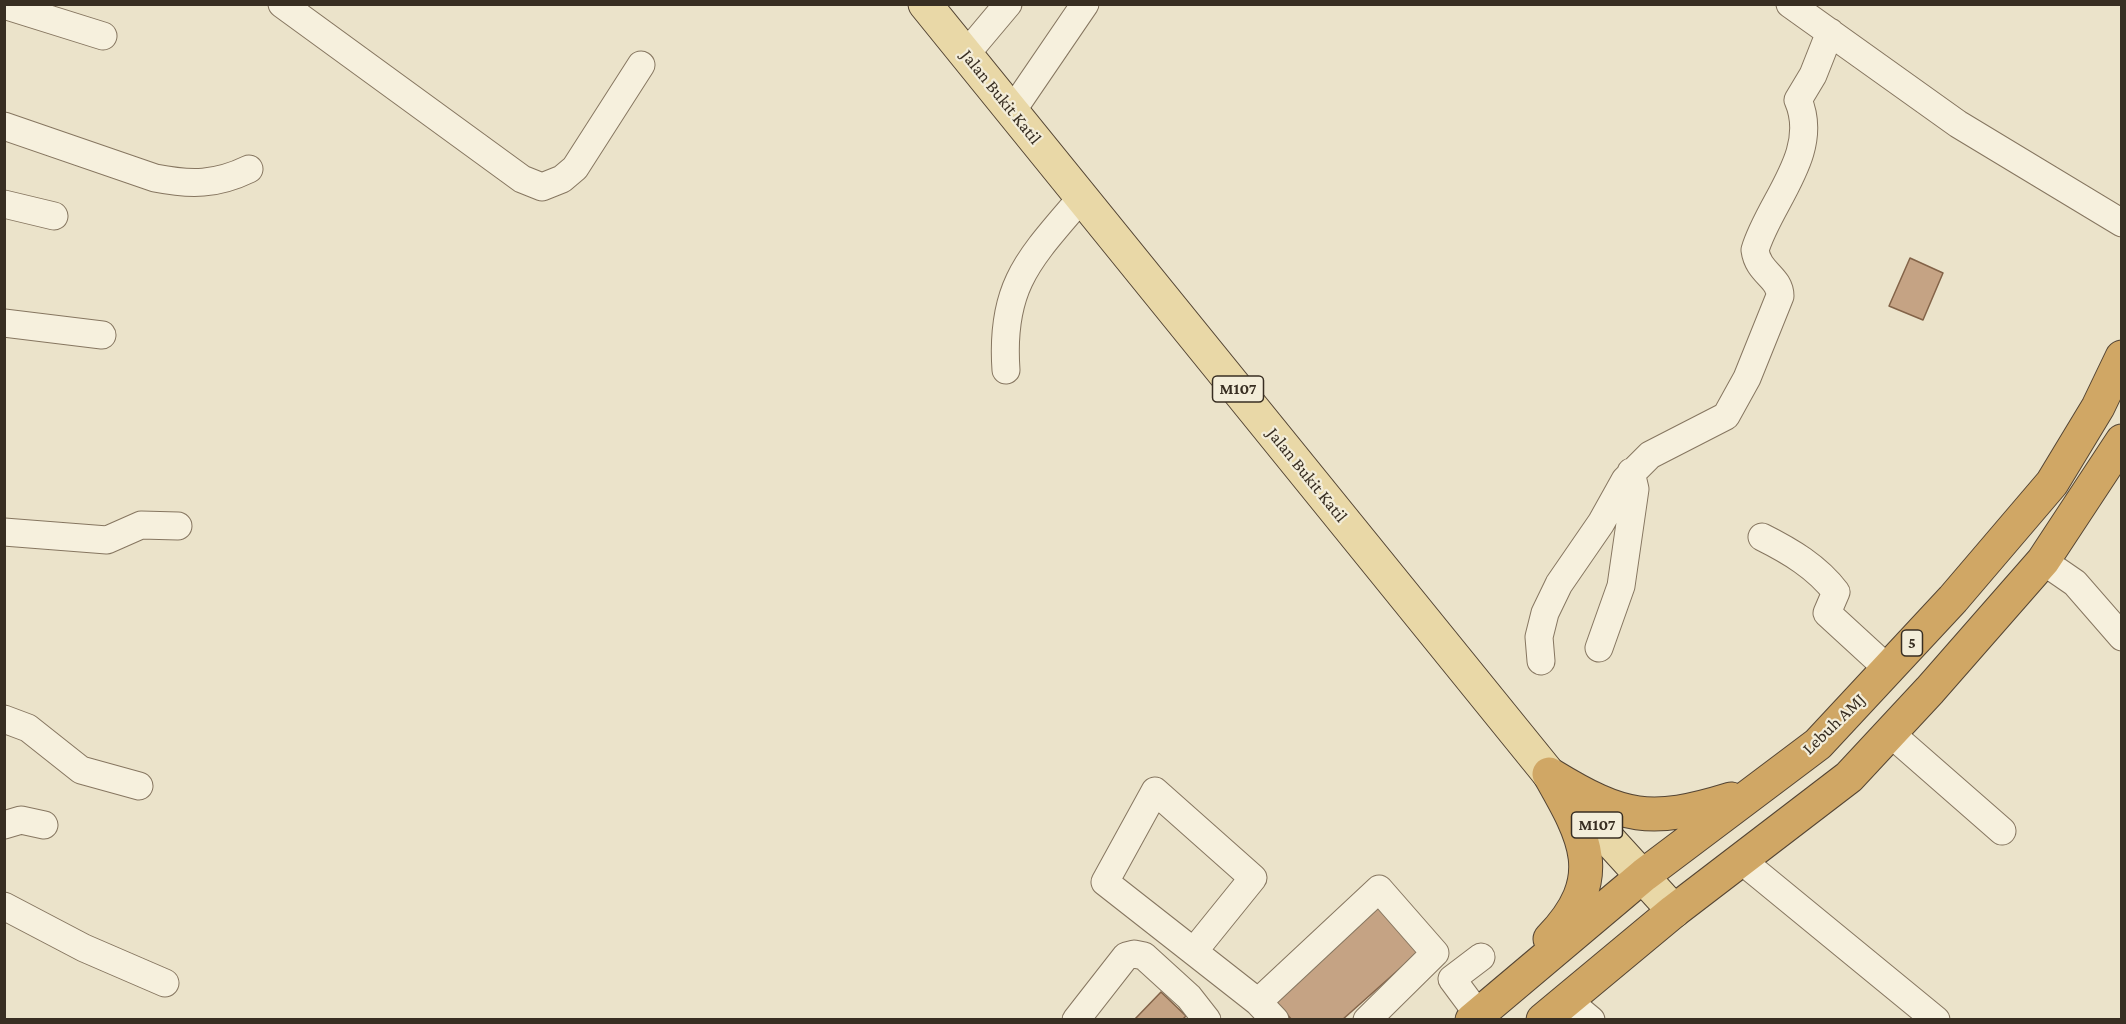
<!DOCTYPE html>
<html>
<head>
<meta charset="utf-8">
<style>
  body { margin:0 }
  #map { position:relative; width:2126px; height:1024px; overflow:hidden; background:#ebe3ca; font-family:"Crimson Pro",serif }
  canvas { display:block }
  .frame { position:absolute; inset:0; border:6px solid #382e22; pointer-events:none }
</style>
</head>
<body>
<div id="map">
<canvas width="2126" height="1024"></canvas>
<div class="frame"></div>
</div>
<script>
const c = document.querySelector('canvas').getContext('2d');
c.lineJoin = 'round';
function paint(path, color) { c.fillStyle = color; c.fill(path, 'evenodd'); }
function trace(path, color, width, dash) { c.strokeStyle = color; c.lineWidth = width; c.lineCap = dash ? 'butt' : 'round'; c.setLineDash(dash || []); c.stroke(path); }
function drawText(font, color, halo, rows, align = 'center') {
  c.font = font + ' "Crimson Pro",serif'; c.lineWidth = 4.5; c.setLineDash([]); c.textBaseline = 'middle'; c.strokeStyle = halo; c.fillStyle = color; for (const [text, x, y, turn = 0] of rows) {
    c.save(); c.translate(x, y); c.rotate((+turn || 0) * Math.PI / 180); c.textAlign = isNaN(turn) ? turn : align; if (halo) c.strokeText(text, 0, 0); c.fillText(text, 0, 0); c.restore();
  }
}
const building = new Path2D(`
  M1910 258 1943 273 1923 320 1889 306Z
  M1380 899 1423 948 1342 1020H1292L1271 996Z
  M1161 992 1186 1016 1182 1020H1134Z`);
const minor = new Path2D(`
  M282 4 522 179 542 187 562 179 575 168 641 65
  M1790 4 1958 124 2122 223
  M4 5 103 36
  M966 54 1008 4
  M1012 111 1085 4
  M4 126 155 178C191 185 216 185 249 169
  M4 204 54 216
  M4 323 102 335
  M1006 370C1000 285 1030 258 1082 197
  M4 532 107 540 141 525 178 526
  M1762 537C1790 551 1817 567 1836 592L1827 613 1888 669
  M2043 561 2075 583 2122 637
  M1599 648 1621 586 1635 489 1631 472
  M1541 661 1539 637 1545 613 1559 584 1601 523 1625 480 1650 455 1726 416 1747 378 1780 296C1780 277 1758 273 1755 250 1769 202 1821 153 1798 100L1813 75 1830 32
  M4 719 28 728 81 770 139 786
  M1890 733 2002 831
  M4 825 21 820 44 825
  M1741 860 1936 1020
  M4 906 84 948 165 983
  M1194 951 1253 878 1155 791 1105 882 1258 1002 1275 1020
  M1567 1000 1591 1020
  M1258 1002 1379 889 1435 953 1367 1020
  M1478 1014 1452 979 1481 957
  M1076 1020 1126 956 1134 954 1144 956 1189 997 1207 1020`);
const major = new Path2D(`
  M925 4 1549 774 1674 911`);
const highway = new Path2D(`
  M1549 774C1585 837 1609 878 1550 939
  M1551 775C1623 819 1650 824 1731 799
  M1472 1020 1644 875 1818 744 1953 599 2052 483 2098 407 2122 357
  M1543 1020 1674 911 1849 777 1930 690 2043 561 2122 441`);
const shields = [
  [1238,389,51],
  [1912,643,21],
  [1597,825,51]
];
const shieldNames = [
  ["M107",1238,389],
  ["5",1912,643],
  ["M107",1597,825]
];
const streetNames = [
  ["Jalan Bukit Katil",1001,97,51],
  ["Jalan Bukit Katil",1307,475,51],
  ["Lebuh AMJ",1834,724,-44]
];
paint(building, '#c5a384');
trace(building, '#836348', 1.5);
trace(minor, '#867660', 29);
trace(major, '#544534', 35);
trace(highway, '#544534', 35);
trace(minor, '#f6f0dd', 27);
trace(major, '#e9d8a7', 33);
trace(highway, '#d0a765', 33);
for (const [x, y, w] of shields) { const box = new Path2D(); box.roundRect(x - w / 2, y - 13, w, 26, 4.5); c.fillStyle = '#f3edd9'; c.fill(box); trace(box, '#382e22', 1.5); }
drawText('bold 16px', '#382e22', null, shieldNames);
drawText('18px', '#382e22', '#f3edd9', streetNames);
</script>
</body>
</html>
